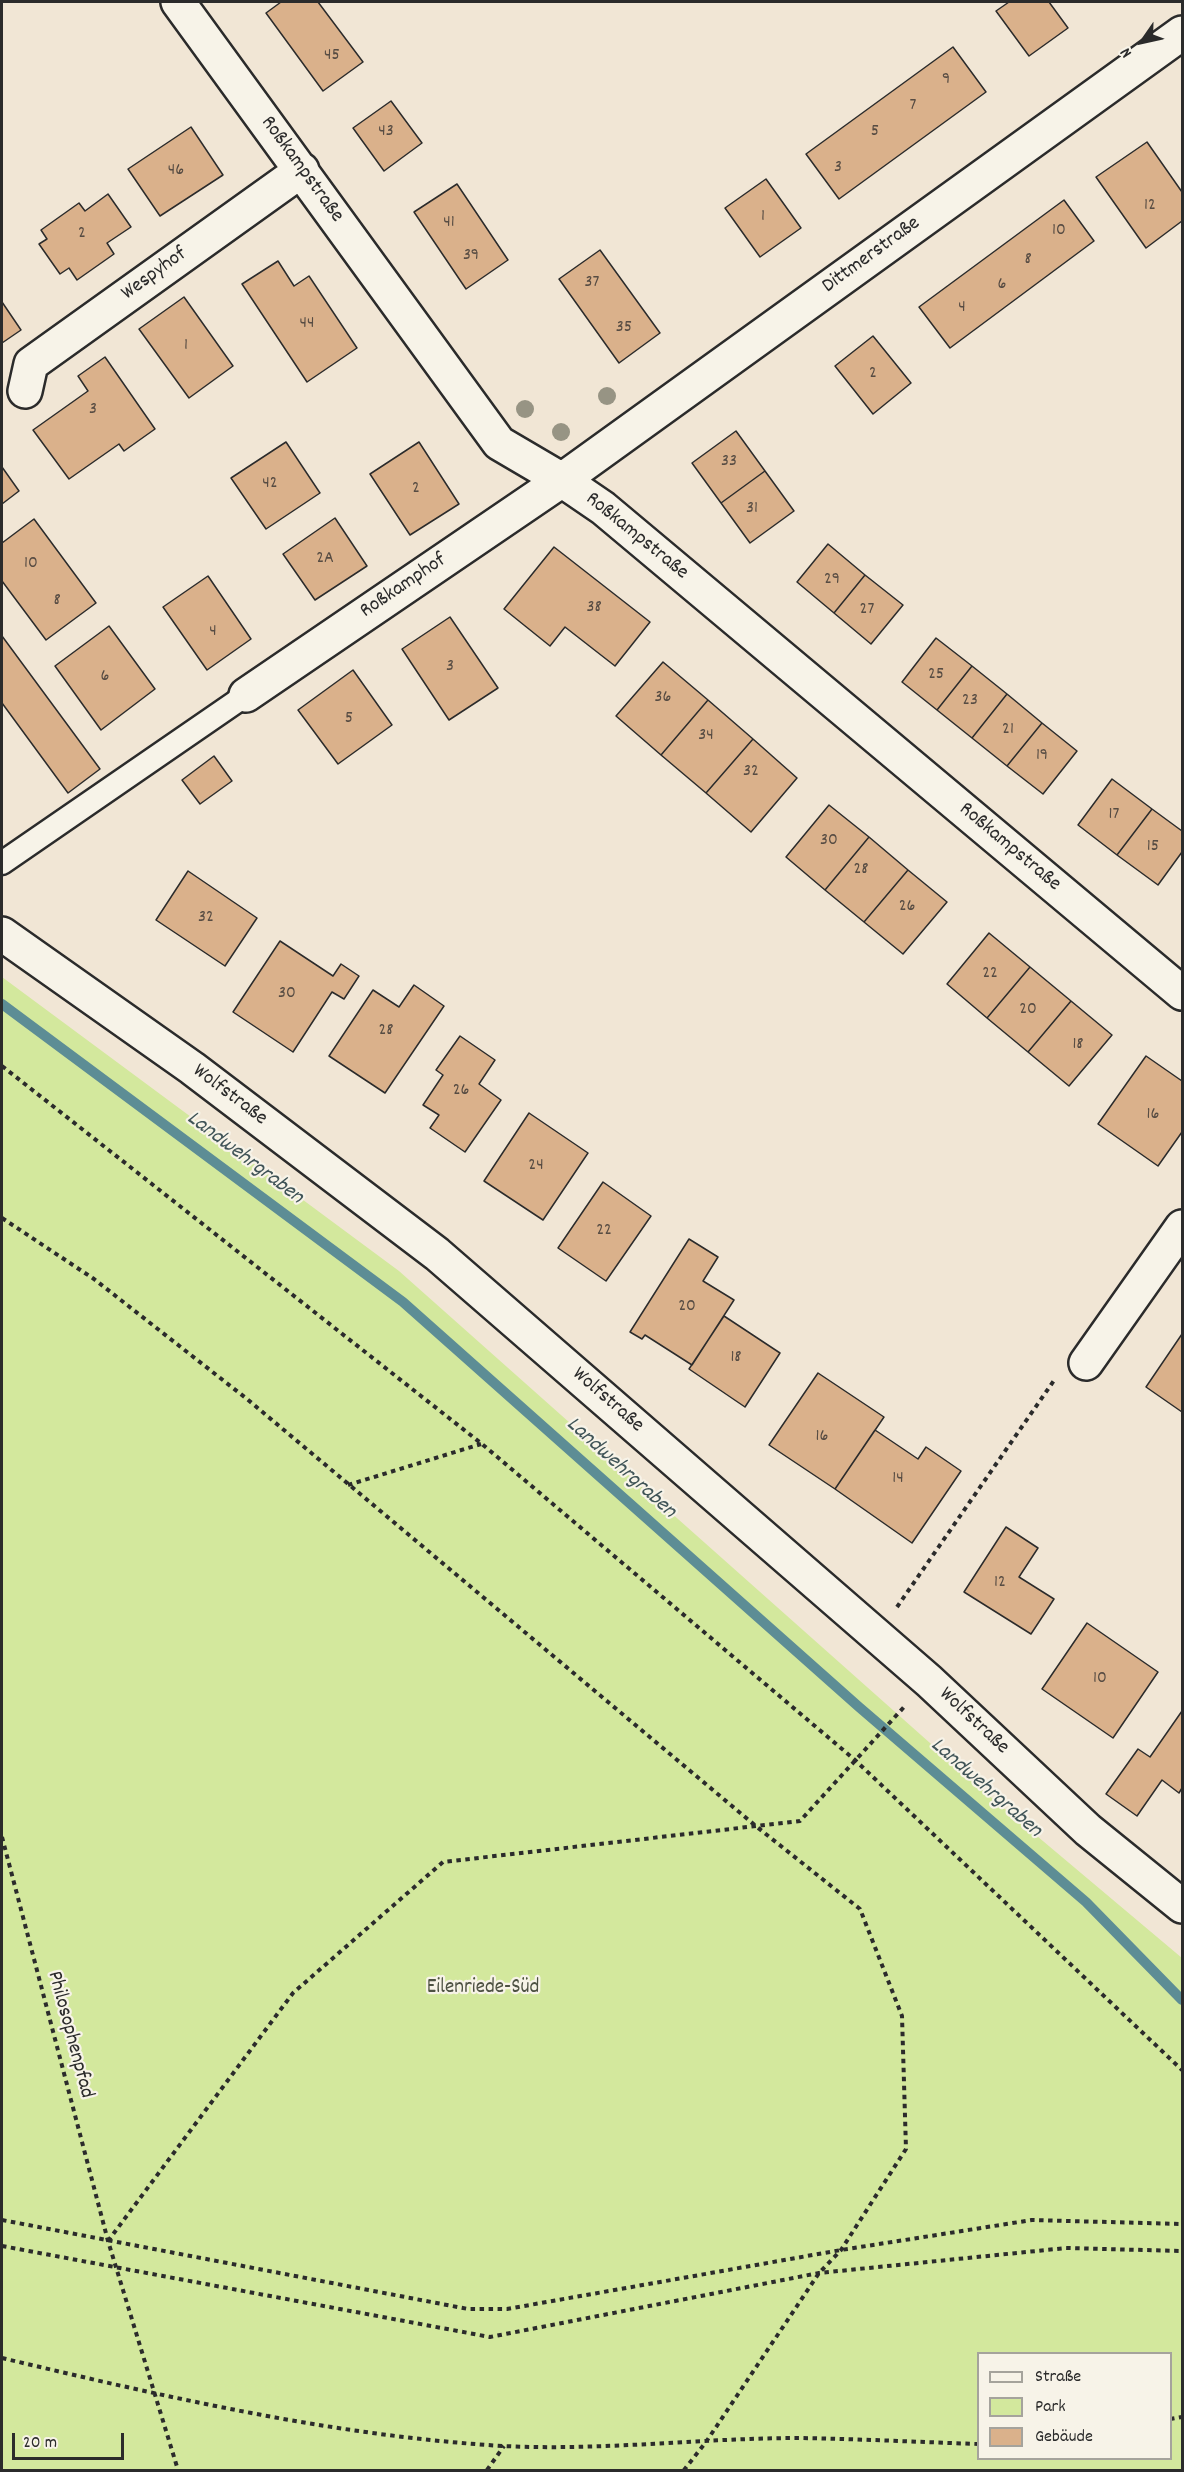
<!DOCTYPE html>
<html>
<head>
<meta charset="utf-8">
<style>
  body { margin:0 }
  #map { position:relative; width:1184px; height:2472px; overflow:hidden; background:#f1e6d5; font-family:Dekko,sans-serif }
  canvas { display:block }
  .frame { position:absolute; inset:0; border:3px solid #2b2b2b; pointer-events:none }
  .legend { position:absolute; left:977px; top:2352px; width:195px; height:108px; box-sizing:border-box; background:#f7f3e8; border:2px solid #a5a39c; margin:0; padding:8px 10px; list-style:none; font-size:18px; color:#2b2b2b }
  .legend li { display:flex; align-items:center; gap:12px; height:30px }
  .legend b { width:30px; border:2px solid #a5a39c }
  .north { position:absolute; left:1112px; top:12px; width:60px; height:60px; -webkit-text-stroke:4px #f7f3e8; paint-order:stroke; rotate:236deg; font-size:16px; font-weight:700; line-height:24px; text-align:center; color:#2b2b2b }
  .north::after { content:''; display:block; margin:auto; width:21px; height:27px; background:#2b2b2b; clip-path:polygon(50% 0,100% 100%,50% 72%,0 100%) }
  .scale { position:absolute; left:12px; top:2433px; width:112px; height:27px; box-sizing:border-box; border:3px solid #2b2b2b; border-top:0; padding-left:8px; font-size:18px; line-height:21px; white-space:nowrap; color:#2b2b2b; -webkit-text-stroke:4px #f7f3e8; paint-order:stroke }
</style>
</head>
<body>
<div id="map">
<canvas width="1184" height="2472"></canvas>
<div class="frame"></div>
<ul class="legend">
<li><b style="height:8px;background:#f7f3e8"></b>Straße</li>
<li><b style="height:16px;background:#d3e89d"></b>Park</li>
<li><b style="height:16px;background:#dab18b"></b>Gebäude</li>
</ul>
<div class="north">N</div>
<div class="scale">20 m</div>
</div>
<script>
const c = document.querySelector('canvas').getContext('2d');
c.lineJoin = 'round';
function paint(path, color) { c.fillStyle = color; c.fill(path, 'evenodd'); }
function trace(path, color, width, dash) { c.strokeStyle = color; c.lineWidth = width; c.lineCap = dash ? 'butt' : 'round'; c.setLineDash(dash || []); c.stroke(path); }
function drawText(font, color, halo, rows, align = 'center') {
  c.font = font + ' Dekko,sans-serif'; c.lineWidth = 4.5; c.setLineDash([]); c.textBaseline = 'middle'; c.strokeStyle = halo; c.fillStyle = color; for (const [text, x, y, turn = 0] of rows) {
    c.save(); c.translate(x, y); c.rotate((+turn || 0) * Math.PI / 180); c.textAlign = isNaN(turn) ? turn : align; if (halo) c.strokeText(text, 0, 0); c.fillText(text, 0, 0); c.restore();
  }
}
const green = new Path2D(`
  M2 977 399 1271 993 1799 1182 1958V2470H2ZM978 2354H1170V2458H978Z`);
const stream = new Path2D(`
  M2 1004 403 1302 859 1707 1086 1902 1182 2000`);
const building = new Path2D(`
  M281 2H318L363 62 323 91 266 13Z
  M1009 2H1049L1068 28 1029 56 996 11Z
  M953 47 986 92 839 199 806 154Z
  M391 101 422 143 384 171 353 128Z
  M191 127 223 175 160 216 128 169Z
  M1147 142 1182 192V221L1146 248 1096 177Z
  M766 179 801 228 760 257 725 208Z
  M457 184 508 260 466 289 414 212Z
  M108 194 131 227 107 243 114 254 77 280 69 268 60 274 39 244 47 239 41 230 79 203 85 211Z
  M1064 200 1094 241 950 348 919 307Z
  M600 250 660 333 619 363 559 279Z
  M278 261 294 286 309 276 357 348 307 382 242 284Z
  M184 297 233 366 189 398 139 329Z
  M2 302 21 330 2 343Z
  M873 336 911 383 873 414 835 366Z
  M105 357 155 429 124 451 119 444 69 479 33 430 88 391 78 376Z
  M736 431 765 471 721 503 692 463Z
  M286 442 320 493 266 529 231 478Z
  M419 442 459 504 410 535 370 474Z
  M2 467 19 491 2 504Z
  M765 471 794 511 750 543 721 503Z
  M335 518 367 566 315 600 283 554Z
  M34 519 96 603 46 640 2 581V543Z
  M828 544 865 575 834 613 797 582Z
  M554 547 650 622 615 666 565 627 550 646 504 609Z
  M865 575 903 605 871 644 834 613Z
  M208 576 251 639 207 670 163 607Z
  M450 617 498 688 449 720 402 649Z
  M109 626 155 689 101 730 55 666Z
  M2 636 100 769 68 793 2 703Z
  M936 638 972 666 937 710 902 682Z
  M663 662 708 700 661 755 616 716Z
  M972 666 1007 694 972 738 937 710Z
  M353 670 392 725 338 764 298 710Z
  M1007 694 1042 723 1007 766 972 738Z
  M708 700 753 739 706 793 661 755Z
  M1042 723 1077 751 1043 794 1007 766Z
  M753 739 797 778 751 832 706 793Z
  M214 756 232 781 200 804 182 780Z
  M1112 779 1152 809 1117 855 1078 825Z
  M829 805 869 837 825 890 786 857Z
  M1152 809 1182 831V852L1158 885 1117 855Z
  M869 837 908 870 864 922 825 890Z
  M908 870 947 902 903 954 864 922Z
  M188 871 257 918 225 966 156 920Z
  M989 933 1030 967 987 1018 947 984Z
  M280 941 333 976 341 964 359 976 344 999 332 992 293 1052 233 1012Z
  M1030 967 1071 1001 1028 1052 987 1018Z
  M414 985 444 1006 385 1093 329 1056 373 990 399 1007Z
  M1071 1001 1112 1035 1069 1086 1028 1052Z
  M460 1036 495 1060 479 1084 501 1100 465 1152 430 1128 439 1115 423 1105 443 1075 436 1070Z
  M1146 1056 1182 1081V1132L1158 1166 1098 1124Z
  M529 1113 588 1153 543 1220 484 1181Z
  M603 1182 651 1216 606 1281 558 1248Z
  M689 1239 718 1257 703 1281 734 1300 692 1365 645 1335 642 1339 630 1332Z
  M724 1316 780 1353 745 1407 689 1369Z
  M1182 1334V1412L1146 1387Z
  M818 1373 884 1417 835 1489 769 1445Z
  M875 1430 918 1459 926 1447 961 1471 912 1543 835 1489Z
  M1006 1527 1038 1548 1019 1577 1054 1599 1031 1634 964 1592Z
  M1087 1623 1158 1672 1113 1738 1042 1689Z
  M1182 1711V1788L1179 1793 1162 1780 1137 1816 1106 1794 1138 1749 1150 1757Z`);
const path = new Path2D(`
  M2 1066 482 1444 855 1760 1182 2070
  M2 1218 94 1279 247 1399 757 1827 860 1909 902 2016 906 2149 841 2250 819 2273 706 2442 684 2470
  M348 1485 481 1444
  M897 1607 1055 1379
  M2 1837 108 2241 178 2470
  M2 2220 468 2309H507L841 2250 1032 2220 1182 2224
  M108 2241 293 1993 443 1862 800 1821 904 1707
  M2 2246 490 2337 819 2273 1066 2248 1182 2251
  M2 2358C166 2397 334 2436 503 2446 603 2451 701 2438 800 2438 860 2439 919 2442 978 2444
  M1170 2419 1182 2417
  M487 2470 504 2446`);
const lane = new Path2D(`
  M2 863 246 695`);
const street = new Path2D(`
  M178 2 499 443 562 480 603 508 1182 993
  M25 391 31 364 302 170
  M246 695 562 480 1182 33
  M1086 1363 1182 1227`);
const secondary = new Path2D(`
  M2 934 192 1068 437 1254 929 1681 1088 1830 1182 1906`);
const trees = [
  [607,396],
  [525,409],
  [561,432]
];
const numberNames = [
  ["45",332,57],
  ["9",946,81],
  ["7",913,107],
  ["43",386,133],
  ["5",875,133],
  ["3",838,169],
  ["46",176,172],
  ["12",1150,207],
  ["1",763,218],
  ["41",449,224],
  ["10",1059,232],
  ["2",82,235],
  ["39",471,257],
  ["8",1028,261],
  ["37",592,284],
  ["6",1002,286],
  ["4",962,309],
  ["44",307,325],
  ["35",624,329],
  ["1",186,347],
  ["2",873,375],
  ["3",93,411],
  ["33",729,463],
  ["42",270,485],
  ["2",416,490],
  ["31",752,510],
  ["2A",325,560],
  ["10",31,565],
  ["29",832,581],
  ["8",57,602],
  ["38",594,609],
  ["27",867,611],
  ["4",213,633],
  ["3",450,668],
  ["25",936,676],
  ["6",105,678],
  ["36",663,699],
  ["23",970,702],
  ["5",349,720],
  ["21",1008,731],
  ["34",706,737],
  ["19",1042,757],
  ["32",751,773],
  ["17",1114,816],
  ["30",829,842],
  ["15",1153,848],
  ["28",861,871],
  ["26",907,908],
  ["32",206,919],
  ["22",990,975],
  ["30",287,995],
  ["20",1028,1011],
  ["28",386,1032],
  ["18",1078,1046],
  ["26",461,1092],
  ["16",1153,1116],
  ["24",536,1167],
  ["22",604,1232],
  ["20",687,1308],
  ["18",736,1359],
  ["16",822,1438],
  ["14",898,1480],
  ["12",1000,1584],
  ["10",1100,1680]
];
const streetNames = [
  ["Roßkampstraße",301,170,54],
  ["Dittmerstraße",872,256,-36],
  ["Wespyhof",155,275,-36],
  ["Roßkampstraße",636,537,39],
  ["Roßkamphof",404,587,-34],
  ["Roßkampstraße",1009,848,40],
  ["Wolfstraße",229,1096,37],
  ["Wolfstraße",607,1401,41],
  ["Wolfstraße",973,1722,43],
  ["Philosophenpfad",69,2035,75]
];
const parkNames = [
  ["Eilenriede-Süd",483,1989]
];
const waterNames = [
  ["Landwehrgraben",244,1159,37],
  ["Landwehrgraben",620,1469,42],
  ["Landwehrgraben",985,1789,41]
];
paint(green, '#d3e89d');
trace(stream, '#5d8d95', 10);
paint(building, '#dab18b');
trace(building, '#2b2b2b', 1.5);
trace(lane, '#2b2b2b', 27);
trace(street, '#2b2b2b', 38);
trace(secondary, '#2b2b2b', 38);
trace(path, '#2b2b2b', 4, [4.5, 4.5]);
trace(lane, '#f7f3e8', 22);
trace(street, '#f7f3e8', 33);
trace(secondary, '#f7f3e8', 33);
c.fillStyle = '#979484';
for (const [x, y] of trees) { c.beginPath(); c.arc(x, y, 9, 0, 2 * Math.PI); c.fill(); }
drawText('18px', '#574c43', null, numberNames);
drawText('21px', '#2b2b2b', '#f7f3e8', streetNames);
drawText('21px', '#4d5142', '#f7f3e8', parkNames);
drawText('italic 22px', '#405457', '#f7f3e8', waterNames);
</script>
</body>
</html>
